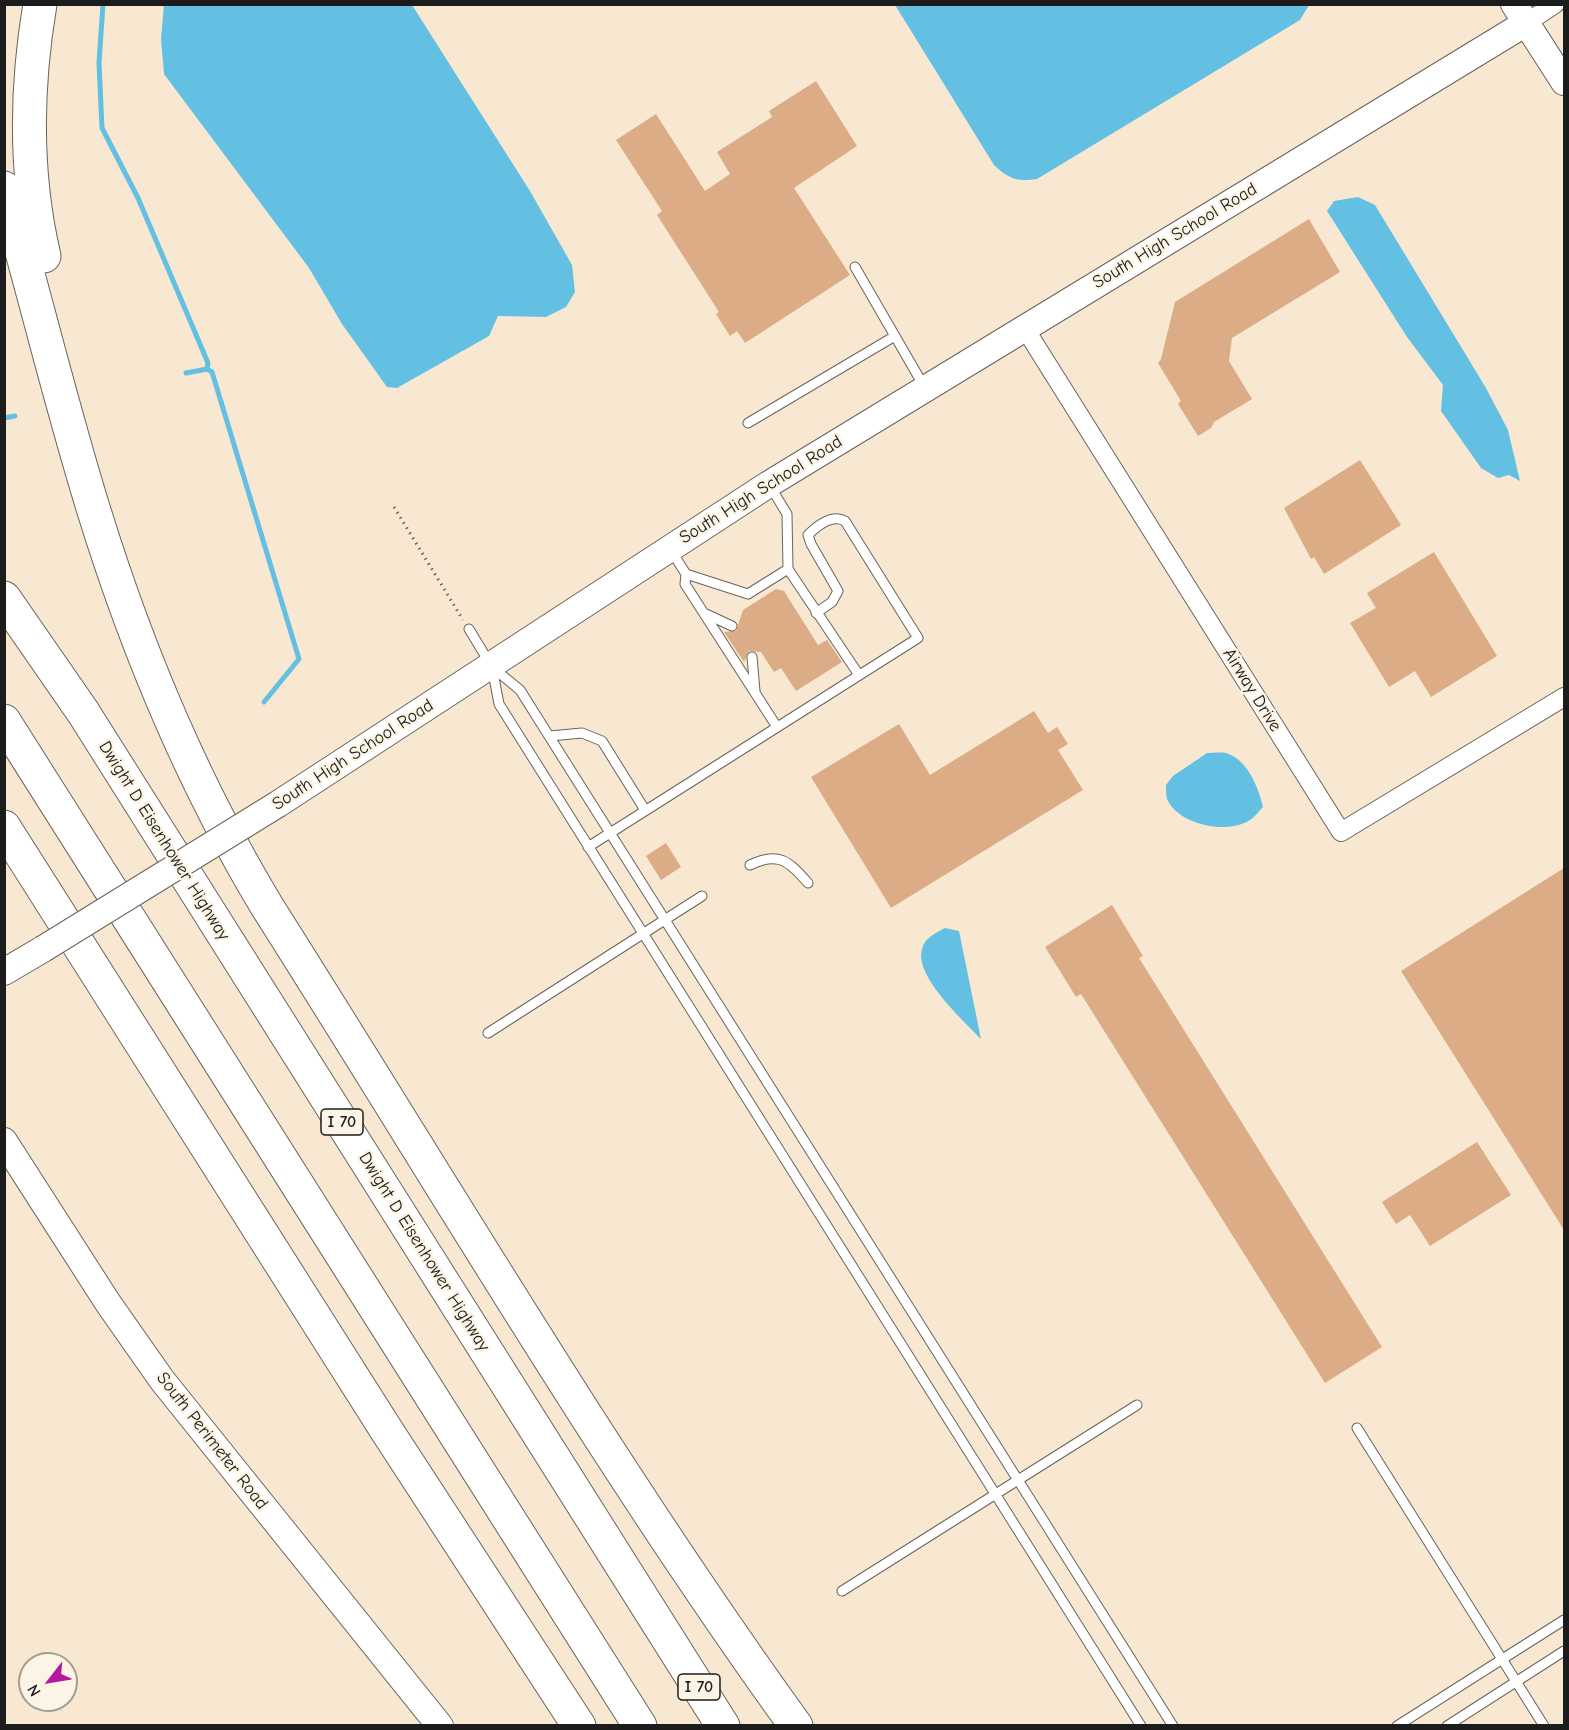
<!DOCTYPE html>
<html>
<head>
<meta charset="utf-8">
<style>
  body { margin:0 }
  #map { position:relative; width:1569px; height:1730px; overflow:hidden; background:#f8e8d1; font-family:"Comic Neue",sans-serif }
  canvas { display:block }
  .frame { position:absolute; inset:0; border:6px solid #1c1c1c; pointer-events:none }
  .north { position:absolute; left:18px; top:1652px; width:60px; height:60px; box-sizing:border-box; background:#fcf5e5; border:2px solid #a29e95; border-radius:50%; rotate:239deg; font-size:16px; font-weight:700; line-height:24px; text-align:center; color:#1c1c1c }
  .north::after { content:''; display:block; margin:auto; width:21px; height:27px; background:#b5179e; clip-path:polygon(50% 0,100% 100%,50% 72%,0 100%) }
</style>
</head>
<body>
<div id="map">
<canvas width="1569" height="1730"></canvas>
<div class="frame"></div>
<div class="north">N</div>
</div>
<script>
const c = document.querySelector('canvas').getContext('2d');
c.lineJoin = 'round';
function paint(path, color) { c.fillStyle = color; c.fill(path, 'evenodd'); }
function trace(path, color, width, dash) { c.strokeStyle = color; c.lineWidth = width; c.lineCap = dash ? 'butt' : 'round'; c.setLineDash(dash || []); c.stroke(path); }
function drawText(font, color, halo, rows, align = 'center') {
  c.font = font + ' "Comic Neue",sans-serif'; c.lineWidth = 5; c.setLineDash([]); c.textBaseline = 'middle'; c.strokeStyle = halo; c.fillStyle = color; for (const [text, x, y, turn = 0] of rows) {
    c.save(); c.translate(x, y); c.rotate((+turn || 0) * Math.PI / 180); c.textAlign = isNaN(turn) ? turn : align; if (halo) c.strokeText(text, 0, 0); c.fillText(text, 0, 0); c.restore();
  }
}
const water = new Path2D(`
  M164 4 412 5 530 191 572 265 575 292 566 307 546 317 498 316 489 336 397 388 387 387 342 324 309 268 164 74 161 39Z
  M895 5H1309L1300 20 1037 179C1017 182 1009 179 994 165Z
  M1358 197 1375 205 1486 388 1508 430 1520 481 1509 475 1498 478 1481 468 1441 411 1443 385 1407 337 1327 211 1334 201Z
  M1207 753C1213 753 1221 752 1226 753 1247 759 1259 788 1263 807 1259 811 1255 817 1250 820 1228 835 1178 825 1167 799 1166 795 1166 789 1166 785L1173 776Z
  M945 928 959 931 981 1039C963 1020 914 976 922 949 925 937 936 933 945 928Z`);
const stream = new Path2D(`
  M103 4 99 63 102 128 138 198 208 363 207 369 212 372 299 659 264 702
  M186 373 207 369
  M4 418 15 416`);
const building = new Path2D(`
  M816 81 857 146 794 188 850 275 745 343 737 331 730 336 716 314 719 312 657 215 662 211 616 140 656 114 705 191 730 174 717 152 772 117 769 111Z
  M1309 219 1340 272 1232 338 1229 361 1252 399 1214 422 1211 428 1198 436 1178 404 1181 401 1158 363 1161 359 1175 302Z
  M1360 460 1401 525 1324 574 1314 557 1311 559 1284 508Z
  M1434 552 1497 656 1431 697 1415 671 1389 687 1350 623 1376 608 1367 593Z
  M776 589 784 591 818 645 827 640 842 662 796 691 781 668 774 672 761 652 749 651 744 662 724 632 736 631 743 610Z
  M1034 711 1048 733 1057 727 1068 744 1058 750 1083 790 891 908 811 777 899 724 930 775Z
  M666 843 681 867 661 880 646 856Z
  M1564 868V1230L1401 971Z
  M1112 905 1143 956 1139 958 1382 1347 1325 1383 1081 994 1076 997 1045 947Z
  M1477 1142 1511 1195 1430 1246 1410 1215 1396 1224 1382 1202Z`);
const path = new Path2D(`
  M394 507 463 620`);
const lane = new Path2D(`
  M855 267 925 388
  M748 423 895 336
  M670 549 686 574 748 594 788 569 787 514 770 486
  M788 569 859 675
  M686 574 685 584 777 727
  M704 613 732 626
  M469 629 492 667 499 704 1141 1726
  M752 657 755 691
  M492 667 520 690 1173 1726
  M550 736 582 733 602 741 645 810
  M588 847 918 638 845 521C832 514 818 525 808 535L811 544 838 591 832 602 816 613
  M750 865C778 851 789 861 808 883
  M488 1033 702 896
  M1357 1428 1544 1726
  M842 1591 1137 1405
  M1397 1726 1564 1620
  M1447 1726 1564 1651`);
const street = new Path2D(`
  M1526 23 1555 4
  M1024 327 1341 832 1564 697`);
const secondary = new Path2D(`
  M1514 4 1564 82
  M278 804 769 484 1526 23
  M4 972 43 949
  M4 1141 108 1303 162 1380 440 1726`);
const highway = new Path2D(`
  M40 4C26 87 25 175 44 256
  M4 188C35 295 61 405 94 511 137 650 193 784 268 908 442 1182 606 1463 796 1726
  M4 598 83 712 723 1726
  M4 721 640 1726
  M4 827 387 1431 579 1726`);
const secondaryBridge = new Path2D(`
  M43 949 278 804`);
const shields = [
  [342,1122,42],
  [699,1687,42]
];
const shieldNames = [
  ["I 70",342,1122],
  ["I 70",699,1687]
];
const streetNames = [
  ["South High School Road",1175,236,-31],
  ["South High School Road",761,490,-32],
  ["Airway Drive",1252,690,58],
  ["South High School Road",353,755,-33],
  ["Dwight D Eisenhower Highway",164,841,58],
  ["Dwight D Eisenhower Highway",424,1252,58],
  ["South Perimeter Road",212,1441,52]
];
paint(water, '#64c0e2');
trace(stream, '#64c0e2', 5);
paint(building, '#dbac85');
trace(lane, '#69635b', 11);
trace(street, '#69635b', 20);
trace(secondary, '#69635b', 28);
trace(highway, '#69635b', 35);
trace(path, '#69635b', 3, [1.5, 4.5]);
trace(lane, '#fff', 9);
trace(street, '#fff', 18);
trace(secondary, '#fff', 26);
trace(highway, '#fff', 33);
trace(secondaryBridge, '#69635b', 28, []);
trace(secondaryBridge, '#fff', 26);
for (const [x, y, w] of shields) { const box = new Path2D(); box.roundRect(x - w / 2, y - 13, w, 26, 4.5); c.fillStyle = '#fcf5e5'; c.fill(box); trace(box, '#1c1c1c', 1.5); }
drawText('bold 16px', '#1c1c1c', null, shieldNames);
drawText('18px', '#1c1c1c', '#fcf5e5', streetNames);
</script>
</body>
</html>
